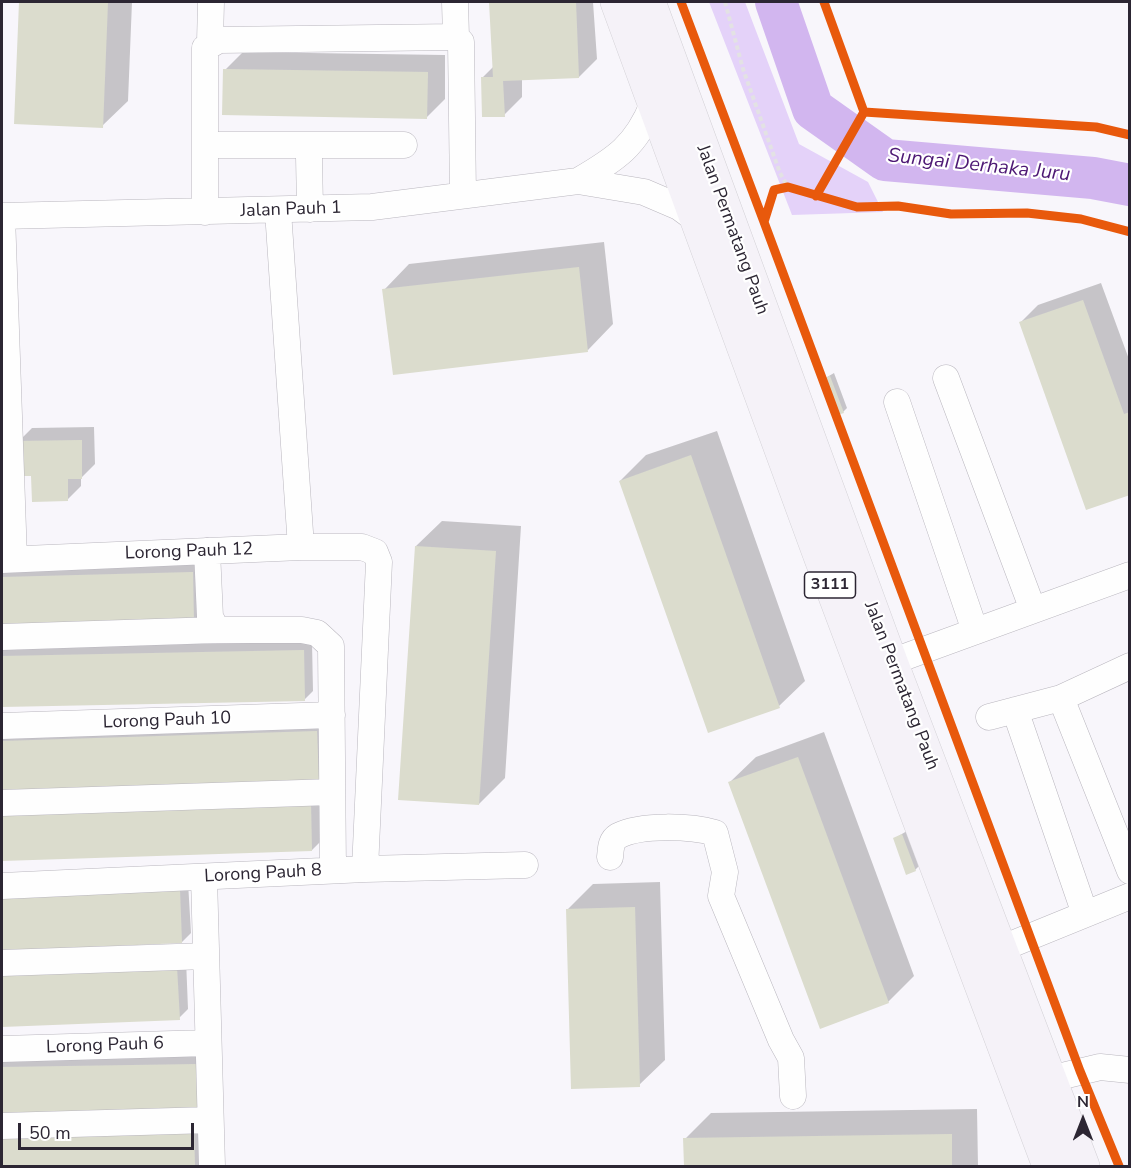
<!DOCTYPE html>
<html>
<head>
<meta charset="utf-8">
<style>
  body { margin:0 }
  #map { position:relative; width:1131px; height:1168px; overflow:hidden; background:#f8f6fb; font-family:"Nunito Sans",sans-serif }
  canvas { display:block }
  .frame { position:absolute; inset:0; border:3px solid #2c2633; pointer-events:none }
  .north { position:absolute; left:1053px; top:1090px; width:60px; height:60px; -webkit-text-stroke:4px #fff; paint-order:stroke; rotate:0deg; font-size:16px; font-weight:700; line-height:24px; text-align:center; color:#2c2633 }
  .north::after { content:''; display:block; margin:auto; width:21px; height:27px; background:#2c2633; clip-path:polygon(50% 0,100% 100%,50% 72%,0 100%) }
  .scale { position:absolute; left:18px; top:1123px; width:176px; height:27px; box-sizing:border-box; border:3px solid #2c2633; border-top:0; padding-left:8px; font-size:18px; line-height:21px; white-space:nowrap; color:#2c2633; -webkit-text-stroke:4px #fff; paint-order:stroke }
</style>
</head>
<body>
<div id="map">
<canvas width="1131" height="1168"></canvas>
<div class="frame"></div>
<div class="north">N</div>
<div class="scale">50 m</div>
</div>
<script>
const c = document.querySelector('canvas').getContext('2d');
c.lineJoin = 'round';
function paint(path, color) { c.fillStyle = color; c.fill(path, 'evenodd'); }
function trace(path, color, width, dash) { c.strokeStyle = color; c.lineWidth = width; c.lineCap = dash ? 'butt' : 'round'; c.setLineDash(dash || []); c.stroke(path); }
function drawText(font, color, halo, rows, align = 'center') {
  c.font = font + ' "Nunito Sans",sans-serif'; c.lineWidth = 4.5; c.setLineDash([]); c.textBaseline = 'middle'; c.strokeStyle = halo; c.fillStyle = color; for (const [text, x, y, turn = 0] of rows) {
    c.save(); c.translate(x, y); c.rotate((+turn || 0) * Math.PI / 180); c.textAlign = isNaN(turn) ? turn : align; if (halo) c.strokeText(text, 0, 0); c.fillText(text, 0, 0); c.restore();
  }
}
const green = new Path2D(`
  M709 2H745L799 144 868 182 883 212 792 215Z`);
const shadow = new Path2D(`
  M21 2H132L128 101 102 126 15 122Z
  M491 2H593L597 59 579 77 522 79V97L504 115 482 78 494 66Z
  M243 52 445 55V99L427 117 225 70Z
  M604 242 613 324 588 350 384 290 409 264Z
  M1101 283 1130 362V493L1020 323 1038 305Z
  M834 373 847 408 843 412 822 380Z
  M94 427 95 464 81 478V486L67 500 19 441 32 428Z
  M717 431 805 681 779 706 709 731 620 481 646 455Z
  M442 521 521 526 505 778 479 804 416 546Z
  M202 564 203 612 194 621 2 626V569Z
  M312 642 313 691 304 700 2 705V647Z
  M325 723 327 769 318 778 2 788V733Z
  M824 732 914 976 888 1002 730 782 756 757Z
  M319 795 321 841 312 850 2 860V805Z
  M907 831 919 866 915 870 895 838Z
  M188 882 191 933 182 942 2 950V890Z
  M660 882 665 1060 639 1085 567 910 593 884Z
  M186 959 188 1009 179 1018 2 1026V967Z
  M207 1056 199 1109 2 1112V1059Z
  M977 1109 978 1166H685V1139L711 1113Z
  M203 1121 202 1166H2V1124Z`);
const river = new Path2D(`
  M776 2 813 109 885 160 1093 178 1130 185`);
const building = new Path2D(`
  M19 2H108L103 128 14 124Z
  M489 2H576L579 78 503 81 505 117H482L481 77H493Z
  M223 69 428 72 427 119 222 115Z
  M579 267 588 352 393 375 382 289Z
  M1083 300 1124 414 1130 412V495L1086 510 1019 322Z
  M830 376 844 413 834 416 820 380Z
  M82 440V479H68V501L32 502 31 476H18L17 441Z
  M691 455 780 708 708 733 619 481Z
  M415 546 496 551 479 805 398 800Z
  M193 572 194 623 2 627V577Z
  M304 650 305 701 2 707V656Z
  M317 731 319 780 2 790V741Z
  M798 757 889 1003 820 1029 728 782Z
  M311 803 312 851 2 861V813Z
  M902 834 916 871 906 875 893 838Z
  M180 890 182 943 2 951V898Z
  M635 907 640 1087 571 1089 566 909Z
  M177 967 180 1020 2 1027V975Z
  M199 1064 200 1111 2 1114V1067Z
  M194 1129 195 1166H2V1132Z
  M952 1134V1166H684L683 1138Z`);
const path = new Path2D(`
  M725 2 743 69 780 173 788 187`);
const minor = new Path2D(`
  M455 2 456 37
  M210 42 211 2
  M206 145H404
  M305 145 309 156 310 209
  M578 181C616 159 636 146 653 104
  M278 211 301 547
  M205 212V48L219 40 456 37 461 42 463 195
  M2 216 372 207 578 181 644 192 679 207 694 218
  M2 216 14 559
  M946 378 1033 610
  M897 402 975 631
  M207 551 210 617 217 630H302L317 633 331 646 333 870
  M2 560 301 547H362L375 552 379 562 365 869
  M2 637 217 630
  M891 662 1130 575
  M1061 698 1130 871
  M1015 710 1085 914
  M989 717 1061 698 1130 666
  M2 726 332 715
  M2 803 332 792
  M610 857C611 850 610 841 618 836 641 824 691 826 715 833L725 872 721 896 781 1040 791 1058 793 1096
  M204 877 212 1166
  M2 886 365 869 525 865
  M1000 949 1130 896
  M2 963 206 956
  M2 1049 208 1043
  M1050 1079 1100 1067 1130 1070
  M2 1126 210 1120`);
const major = new Path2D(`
  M617 2 820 556 1049 1166
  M649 2 891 662 1083 1166`);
const cycleway = new Path2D(`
  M681 2 764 222 774 190 788 187 857 207 898 206 951 214 1027 213 1081 219 1130 232
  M824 2 864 112 1096 127 1130 135
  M816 196 864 112
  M764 222 1080 1071 1119 1166`);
const shields = [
  [830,585,51]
];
const shieldNames = [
  ["3111",830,585]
];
const streetNames = [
  ["Jalan Pauh 1",291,210,-2],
  ["Jalan Permatang Pauh",732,230,70],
  ["Lorong Pauh 12",189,552,-2],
  ["Jalan Permatang Pauh",901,686,69],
  ["Lorong Pauh 10",167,721,-2],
  ["Lorong Pauh 8",263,874,-3],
  ["Lorong Pauh 6",105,1046,-2]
];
const waterNames = [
  ["Sungai Derhaka Juru",979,166,6]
];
paint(green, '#e4d2f9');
paint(shadow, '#0003');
trace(river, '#d2b6ef', 42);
paint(building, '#dbdccd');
trace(minor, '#b9b6be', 27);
trace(major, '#d2d0d5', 34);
trace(path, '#e3e2e4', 4, [4.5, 3]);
trace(minor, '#fefefe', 26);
trace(major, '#f5f2f8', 33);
trace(cycleway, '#e8590c', 9);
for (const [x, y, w] of shields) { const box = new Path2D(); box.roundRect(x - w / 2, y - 13, w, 26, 4.5); c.fillStyle = '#fff'; c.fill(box); trace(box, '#2c2633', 1.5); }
drawText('bold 16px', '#2c2633', null, shieldNames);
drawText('18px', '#2c2633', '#fff', streetNames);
drawText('italic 20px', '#4d1874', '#fff', waterNames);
</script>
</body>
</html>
